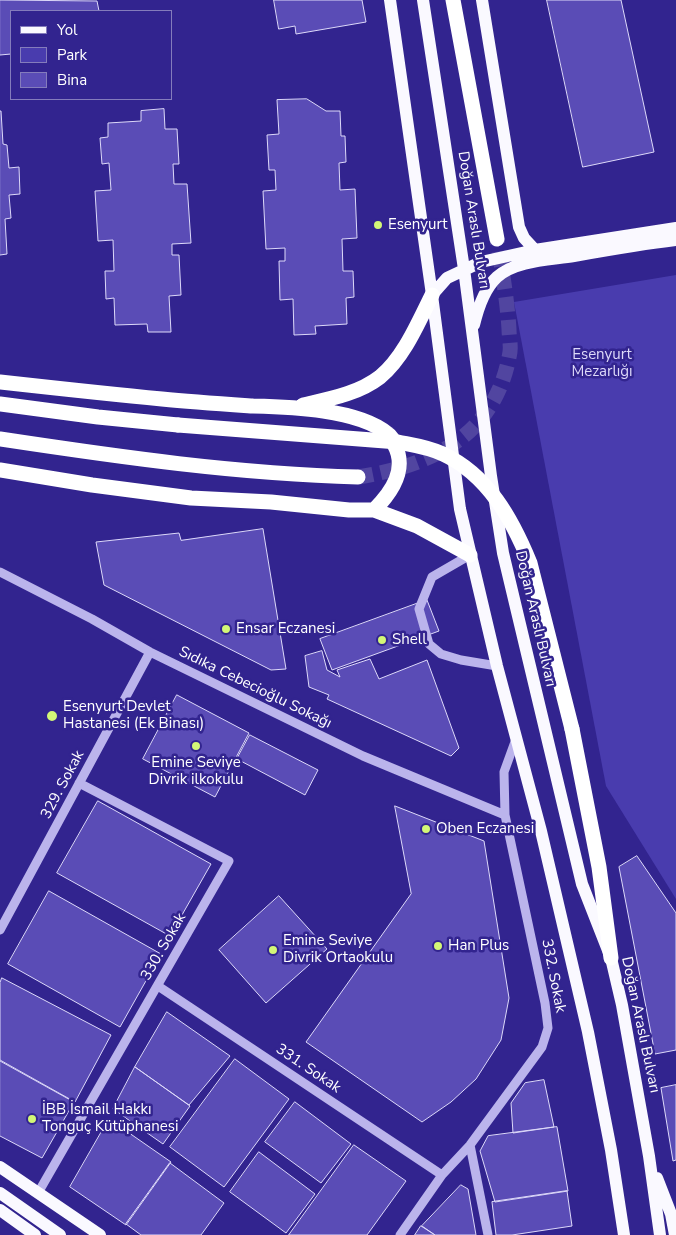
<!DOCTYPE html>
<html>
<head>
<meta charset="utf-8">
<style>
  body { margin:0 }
  #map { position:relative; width:676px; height:1235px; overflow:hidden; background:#32248f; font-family:"Nunito Sans",sans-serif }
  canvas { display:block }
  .legend { position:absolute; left:10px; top:10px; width:162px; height:90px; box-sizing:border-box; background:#32248f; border:1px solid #847cbc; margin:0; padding:6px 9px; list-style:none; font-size:15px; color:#fff }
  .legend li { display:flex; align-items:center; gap:10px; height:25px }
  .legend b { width:25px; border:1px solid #847cbc }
</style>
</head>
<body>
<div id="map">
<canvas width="676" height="1235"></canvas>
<ul class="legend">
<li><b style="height:6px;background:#faf9ff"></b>Yol</li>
<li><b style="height:14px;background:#493cae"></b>Park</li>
<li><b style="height:14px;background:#5a4cb6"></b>Bina</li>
</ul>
</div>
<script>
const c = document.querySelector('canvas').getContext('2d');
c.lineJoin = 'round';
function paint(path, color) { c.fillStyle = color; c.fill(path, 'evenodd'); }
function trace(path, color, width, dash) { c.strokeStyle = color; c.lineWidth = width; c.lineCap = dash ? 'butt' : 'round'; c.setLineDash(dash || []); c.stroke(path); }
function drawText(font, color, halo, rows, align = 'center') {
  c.font = font + ' "Nunito Sans",sans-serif'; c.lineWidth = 5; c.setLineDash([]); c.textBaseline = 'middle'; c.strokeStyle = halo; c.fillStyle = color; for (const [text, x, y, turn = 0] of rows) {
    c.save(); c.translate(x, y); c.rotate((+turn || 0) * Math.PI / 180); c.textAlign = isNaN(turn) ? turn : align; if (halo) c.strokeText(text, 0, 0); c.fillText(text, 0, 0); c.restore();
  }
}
const green = new Path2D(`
  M676 275V899L606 786 514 302Z`);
const building = new Path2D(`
  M0 0 97 1 99 11H11V54L0 55Z
  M274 0H362L366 22 296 34 295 26 279 29Z
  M547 0H621L654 152 583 167Z
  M307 99 326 111H340L341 136H345L346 162 339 163 340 190 355 189 357 238 342 239 343 271H353L354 297 346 298 347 324 315 326 316 334 294 335 293 299 280 300 279 261H285V248L266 249 263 191 276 190 275 170H269L267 135 279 134 277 100Z
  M164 109 165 129H177L179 164H173L174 184H187L191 243 172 244V255H179L181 295 169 296 171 332H148L147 324 115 325 114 298 106 299 105 271H114L113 240 98 241 95 191 111 190 109 163 102 164 100 138 108 137V123L141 121V111Z
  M0 111H1L3 144 7 145 9 168 19 167 20 194 9 195 11 218 5 219 7 254 0 255Z
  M263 529 286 669 271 670 104 585 96 542 179 533 181 540Z
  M427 600 439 631 332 670 320 639Z
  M322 651 327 670 340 677 337 670 370 659 379 679 427 660 459 748 451 756 327 699 329 695 309 687 305 656Z
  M177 695 249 733 215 797 143 759Z
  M250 735 318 770 305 795 237 759Z
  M98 801 211 864 170 936 57 873Z
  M395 806 484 841 509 998 501 1040 476 1079 451 1102 422 1122 306 1042 411 894Z
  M637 856 676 913V1050L655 1054 619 867Z
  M49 891 161 954 120 1027 8 964Z
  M279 896 327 949 266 1003 219 950Z
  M2 978 111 1035 75 1102 0 1060V983Z
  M167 1012 230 1056 189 1105 135 1067Z
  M235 1059 289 1099 224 1187 170 1147Z
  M0 1061 74 1102 42 1158 0 1136Z
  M135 1067 190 1106 163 1144 113 1109Z
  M544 1080 554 1127 513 1133 511 1103 525 1083Z
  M676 1085V1160L673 1161 661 1088Z
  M295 1102 351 1144 321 1183 265 1142Z
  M109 1119 171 1162 126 1225 70 1187Z
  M557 1127 568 1191 495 1202 480 1151 488 1136Z
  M354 1145 406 1181 367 1235H289Z
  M259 1152 315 1194 286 1233 230 1192Z
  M170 1163 224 1203 201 1235H141L126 1224Z
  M461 1185 468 1189 476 1235H435L422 1226Z
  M567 1191 572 1226 512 1235H496L492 1202Z
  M421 1226 435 1235H415Z`);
const highwayTunnel = new Path2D(`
  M358 477C434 465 496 435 510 352 511 345 509 337 509 329 507 299 502 269 497 239`);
const minor = new Path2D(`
  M470 555 432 577 419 609 429 644 441 654 461 660 497 666
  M0 572 92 619 150 652 363 756 505 815
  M0 930 150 652
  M158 986 442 1175
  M470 1145 488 1235
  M38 1193 229 861 79 783
  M400 1235 442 1175 470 1145 542 1047 548 1028 545 1003 505 815 504 772 516 739`);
const major = new Path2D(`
  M390 0 432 295 460 509 497 666 541 831 588 1032 611 1150 624 1235
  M423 0 464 269 491 476 503 553 582 884 611 958 622 1005 649 1156 660 1235
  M482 0 519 227 524 238 535 250
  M432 295 447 278 481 262 535 250 676 228
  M474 325C478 308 484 289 497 277 516 260 550 260 574 256 608 250 642 244 676 240
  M0 1167 100 1235
  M657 1178 671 1214 675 1235
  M0 1193 60 1235
  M0 1210 35 1235`);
const highway = new Path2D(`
  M453 0 497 239
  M0 382C54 388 108 394 162 399 192 402 223 404 253 406 291 407 358 409 388 434 391 436 393 440 394 444 408 469 392 492 374 510
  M0 404 98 417 178 425
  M303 405C329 399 358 394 380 377 404 357 418 323 432 295
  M0 439C119 457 238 474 358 477
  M0 470 92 485 191 498 271 502 349 510H374L417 526 470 555
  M572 729 599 867 611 958`);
const highwayBridge = new Path2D(`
  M178 425 398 442C413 445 429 447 443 454 488 475 512 519 530 563L572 729`);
const markers = [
  [378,225,5,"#d3f777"],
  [226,629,5,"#d3f777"],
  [382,640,5,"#d3f777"],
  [52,716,6,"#d3f777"],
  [196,746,5,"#d3f777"],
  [426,829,5,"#d3f777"],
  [438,946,5,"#d3f777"],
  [273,950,5,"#d3f777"],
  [32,1119,5,"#d3f777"]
];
const streetNames = [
  ["Doğan Araslı Bulvarı",473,220,81],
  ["Doğan Araslı Bulvarı",535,619,77],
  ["Sıdıka Cebecioğlu Sokağı",255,688,26],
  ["329. Sokak",63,785,-62],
  ["330. Sokak",164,947,-60],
  ["332. Sokak",553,976,79],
  ["Doğan Araslı Bulvarı",640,1025,78],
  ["331. Sokak",308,1069,34]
];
const poiNames = [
  ["Esenyurt",388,225],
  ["Ensar Eczanesi",236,629],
  ["Shell",392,640],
  ["Esenyurt Devlet",63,707],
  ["Hastanesi (Ek Binası)",63,724],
  ["Emine Seviye",196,763,"center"],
  ["Divrik ilkokulu",196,780,"center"],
  ["Oben Eczanesi",436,829],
  ["Emine Seviye",283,941],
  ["Divrik Ortaokulu",283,958],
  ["Han Plus",448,946],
  ["İBB İsmail Hakkı",42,1110],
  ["Tonguç Kütüphanesi",42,1127]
];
const parkNames = [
  ["Esenyurt",602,355],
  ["Mezarlığı",602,372]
];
paint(green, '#493cae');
paint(building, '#5a4cb6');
trace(building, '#ddd9f9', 1);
trace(highwayTunnel, '#5145a0', 15, [15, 8]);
trace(minor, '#bbb4ec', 9);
trace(major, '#faf9ff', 12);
trace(highway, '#fff', 15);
trace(highwayBridge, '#fff', 15);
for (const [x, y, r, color] of markers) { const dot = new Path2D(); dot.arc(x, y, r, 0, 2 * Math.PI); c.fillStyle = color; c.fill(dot); trace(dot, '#32248f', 2); }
drawText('15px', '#fff', '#32248f', streetNames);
drawText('15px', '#fff', '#32248f', poiNames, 'left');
drawText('15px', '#ddd9f9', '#32248f', parkNames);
</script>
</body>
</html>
